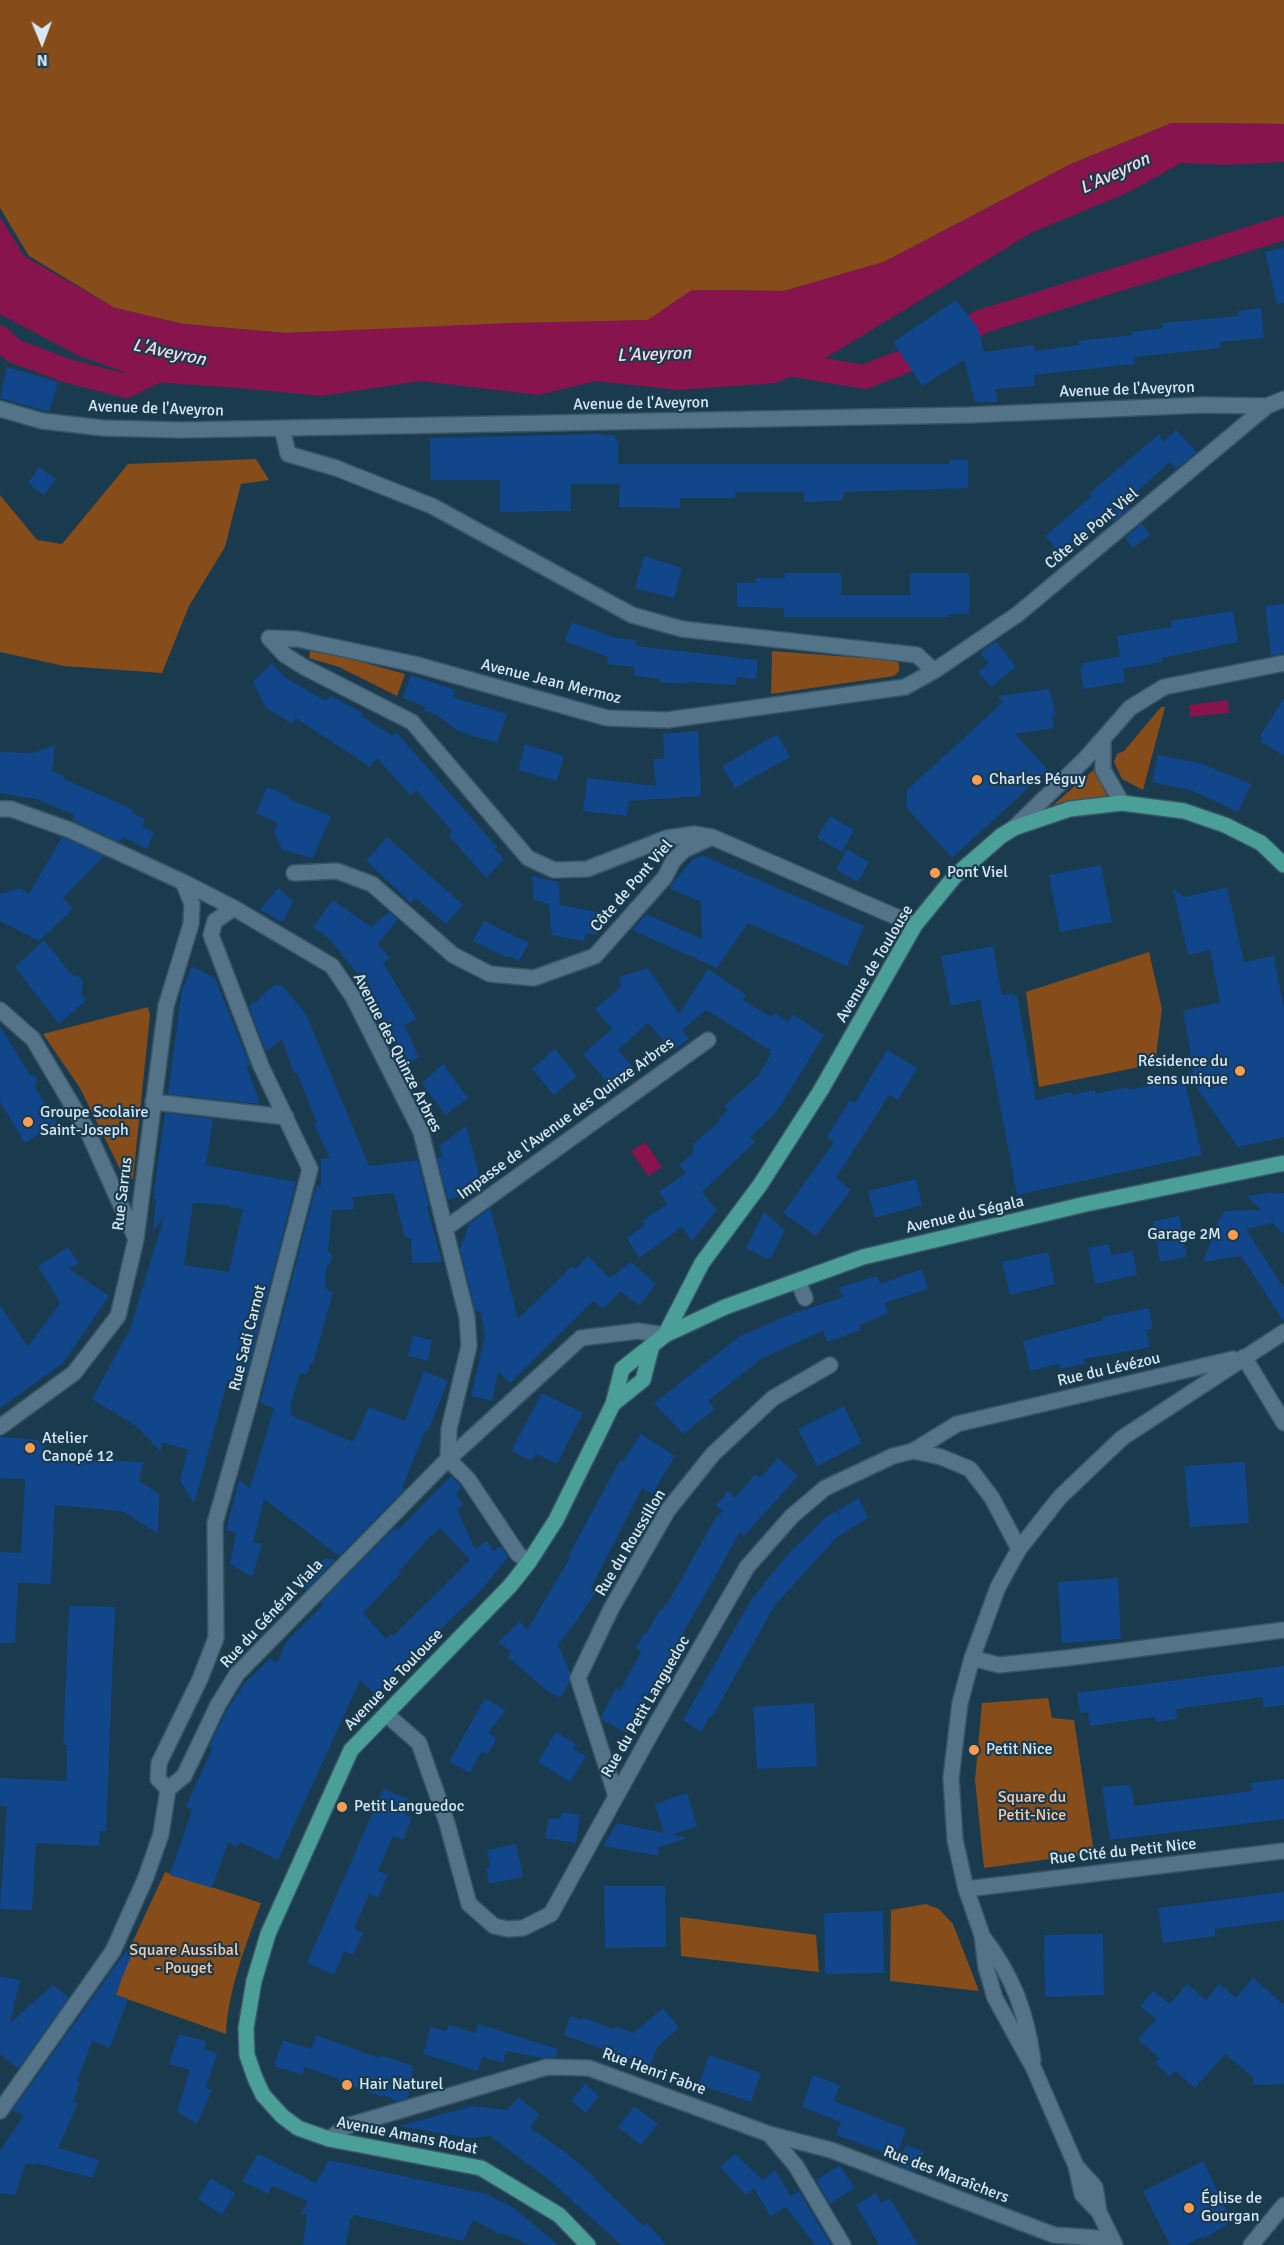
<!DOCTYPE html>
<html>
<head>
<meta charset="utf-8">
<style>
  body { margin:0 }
  #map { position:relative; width:1284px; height:2245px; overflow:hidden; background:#1a3a4d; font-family:Signika,sans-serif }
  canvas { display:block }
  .north { position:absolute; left:12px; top:12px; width:60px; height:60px; -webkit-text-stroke:4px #1a3a4d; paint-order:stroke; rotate:179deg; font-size:16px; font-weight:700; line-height:24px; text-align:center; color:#d6e8f4 }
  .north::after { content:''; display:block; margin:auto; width:21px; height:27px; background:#d6e8f4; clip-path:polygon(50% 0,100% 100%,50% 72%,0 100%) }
</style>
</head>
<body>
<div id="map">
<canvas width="1284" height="2245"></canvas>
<div class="north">N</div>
</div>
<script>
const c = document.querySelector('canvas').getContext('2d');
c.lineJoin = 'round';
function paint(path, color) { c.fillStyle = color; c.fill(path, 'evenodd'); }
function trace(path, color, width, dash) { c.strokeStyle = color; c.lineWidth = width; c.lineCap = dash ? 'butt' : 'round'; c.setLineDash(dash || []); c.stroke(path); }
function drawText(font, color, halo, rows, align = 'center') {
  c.font = font + ' Signika,sans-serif'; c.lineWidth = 4.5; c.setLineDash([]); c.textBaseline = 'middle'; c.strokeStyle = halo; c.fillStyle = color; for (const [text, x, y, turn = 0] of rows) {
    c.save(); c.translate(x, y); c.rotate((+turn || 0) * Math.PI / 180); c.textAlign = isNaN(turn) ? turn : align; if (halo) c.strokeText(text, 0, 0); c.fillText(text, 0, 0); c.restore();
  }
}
const green = new Path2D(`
  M0 0H1284V124L1172 123 1071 164 884 262 784 291 692 290 648 320 285 333 183 324 115 308 29 256 0 208Z
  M256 459 269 480 241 484 225 547 189 606 162 673 64 666 0 652V495L37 540 62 544 128 464Z
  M310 651 347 658 405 674 397 696 339 667 309 658Z
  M772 651 890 660 899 663V671L894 676 771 694Z
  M1161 707H1165L1143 790 1122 779 1114 762 1117 754 1124 751Z
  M1097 767 1107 796 1052 806Z
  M1149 952 1162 1009 1155 1064 1039 1087 1026 992Z
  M148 1007 150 1015 133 1179 124 1177 80 1088 43 1034Z
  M1048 1698 1052 1718 1074 1720 1094 1853 984 1868 975 1780 982 1703Z
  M165 1872 261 1903C246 1945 228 1989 226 2034L116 1995 121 1980 109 1975 126 1956Z
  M926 1904 939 1909 953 1924 979 1991 890 1981 891 1910Z
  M680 1917 816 1935 819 1972 681 1956Z`);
const water = new Path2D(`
  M1172 123 1284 124V162L1228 165 1181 163 1129 192 1031 233 804 371 776 383 678 390 596 381 538 395 421 381 321 396 239 388 153 382 79 356 0 314V217L24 256 115 308 183 324 285 333 510 323 648 320 692 290 784 291 884 262 1071 164Z
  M1228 700 1229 713 1190 717 1189 705Z
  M645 1142 662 1167 648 1176 631 1151Z`);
const canal = new Path2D(`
  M0 338 14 351 68 371 126 386 171 364
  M777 362 864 377 953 342 980 322 1284 228`);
const building = new Path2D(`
  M1284 248V303L1277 304 1265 252Z
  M956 300 978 328 984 352 1034 345 1035 351 1079 345 1078 341 1132 335V332L1163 328 1162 323 1239 316 1238 311 1261 308 1264 338 1220 342 1221 348 1134 357 1135 364 1034 375 1035 386 995 389 998 402H975L964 360 922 386 893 342Z
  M7 367 58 382 49 412 0 398Z
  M1176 430 1197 452 1176 469 1170 462 1125 502 1130 508 1113 522 1108 517 1064 558 1045 536 1091 497V492L1159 434 1163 442Z
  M603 434V436L615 435 616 442 618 441V464H950V460H968V488L845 492 842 501H833L804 502V492H735V498H680V508L619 507 620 484H571V511L500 512V480H431L430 438Z
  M39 467 56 479 44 495 28 483Z
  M1142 523 1150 535 1133 548 1125 538Z
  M644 556 682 568 674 598 635 588Z
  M785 573H841V595H910V573H969V614H949V617H784V608L737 607V583H756V578H785Z
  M1284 604V653L1271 656 1265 606Z
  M1233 611 1238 642 1162 658V662L1123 669 1125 682 1084 689 1080 669 1084 663 1120 656 1121 662 1117 636 1171 627V621Z
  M572 622 615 638 637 640 636 646 758 660 756 679 737 677 736 685 687 682V684L660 682V679L634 676V667L607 664 608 657 565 641Z
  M996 641 1016 667 991 687 978 672 989 663 980 653Z
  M272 663 284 677 326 701 330 695 363 713 361 716 393 736 397 733 497 847 494 849 504 859 486 878 449 836 452 831 416 790 410 795 377 758 370 767 296 718 292 724 266 708 253 682Z
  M411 675 455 690 453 697 507 714 497 743 458 731 437 715 423 710 426 707 403 698Z
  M1049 689 1056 714 1052 715 1054 728 1015 734 1048 770 952 858 906 807 907 790 1003 702 998 696Z
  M1284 698V756L1261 742V734Z
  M698 731 701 796 629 801 627 816 583 811 587 778 656 786 653 759H664L663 734Z
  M777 734 790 757 735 788 722 766Z
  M525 744 564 756 557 781 518 770Z
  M55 745 52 771 64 776V779L134 810 132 813 145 819 142 827 154 832 147 849 123 837 119 842 72 820 75 815 36 799 0 793V752L33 753Z
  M1158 755 1200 763 1251 784 1238 812 1193 791 1152 782Z
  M267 787 290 797 289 799 331 816 313 858 282 850 274 832 278 823 256 813Z
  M830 816 854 830 842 852 817 838Z
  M62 837 104 856 63 898 73 909 39 941 0 921V894L20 888 29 894Z
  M387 837 463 905 446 924 415 898 411 903 366 861Z
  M847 849 869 862 858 882 836 870Z
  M702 855 864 926 847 966 748 923 717 968 632 930 646 914 702 939 701 902 669 888 692 860Z
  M1101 865 1112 922 1060 932 1049 875Z
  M532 876 559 882 560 905 602 913 597 935 586 933 584 941 552 935 549 904 534 900Z
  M1227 887 1244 962 1274 956 1284 1010V1137L1238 1147 1187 1074 1194 1072 1183 1011 1220 1002 1210 950 1188 955 1173 889 1185 897Z
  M278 888 293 901 283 922 260 910Z
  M333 900 371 927 389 912 398 919 378 944 390 958 383 963 417 1019 404 1025 419 1057 408 1063 362 988 367 985 329 939 313 927Z
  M484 921 529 943 519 961 508 956V958L473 941Z
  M44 940 71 974 80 977 83 982 81 994 87 999 59 1024 15 967Z
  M993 946 1002 995 1013 993V996L1017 995 1036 1100 1071 1092 1072 1095 1095 1090V1094L1129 1087 1130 1090 1184 1078 1202 1155 1017 1195 980 1000 951 1006 941 956Z
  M192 966 215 978 250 1065 247 1067 260 1104 168 1094 182 990Z
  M648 968 679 1014 708 969 746 995 743 1000 771 1017 775 1013 788 1022 793 1014 824 1035 776 1113 750 1137 755 1142 702 1192 717 1210 692 1241 682 1227 639 1258 627 1238 645 1225 642 1221 667 1204 659 1192 686 1173 679 1165 692 1154 693 1144 720 1121 718 1119 728 1110 724 1106 758 1076 771 1054 769 1053 770 1050 706 1010 682 1030 689 1039 674 1050 668 1043 664 1045 661 1043 663 1040 648 1023 618 1050 633 1067 610 1086 583 1054 612 1029 595 1009 621 987 619 977Z
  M275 985 283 986 306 1014 369 1166 418 1160 429 1206H427L442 1262 412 1263 411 1238H405L394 1193 353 1197 354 1209 332 1210 328 1251 332 1256 331 1261 326 1270V1289L333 1292 313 1364 310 1363 307 1375 300 1373 290 1408 293 1409 290 1415 353 1442 369 1407 405 1421 424 1371 448 1381 428 1431 426 1429 402 1488 405 1489 339 1556 264 1499 253 1542 262 1544 252 1577 230 1564 236 1533 226 1530 239 1480 250 1488 274 1408 260 1403 316 1186H321V1159L330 1158 314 1124 317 1123 297 1073H294L282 1039 266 1052 249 1006 254 1002 256 1003 262 995Z
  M0 1026 30 1075 37 1077 35 1087 57 1123 25 1143 0 1102Z
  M555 1049 577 1076 554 1095 532 1069Z
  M887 1050 917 1068 898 1100 889 1095 836 1178 851 1190 816 1236 783 1213 834 1142 827 1137 850 1100 855 1103Z
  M443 1064 468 1098 445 1115 422 1083Z
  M165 1113 213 1119 206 1165 296 1182 247 1374 228 1380 194 1504 180 1480 188 1450 161 1442V1452L136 1426 92 1399 130 1329 165 1214 153 1232 156 1198H153ZM193 1203 230 1205 229 1207 243 1209 229 1272 184 1265Z
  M466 1126 483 1189 448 1200 437 1158 443 1157 439 1146Z
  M916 1179 922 1205 875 1218 868 1191Z
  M1272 1192 1273 1194 1284 1193V1235L1273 1223 1246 1229 1284 1288V1322L1241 1256 1203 1262 1219 1219 1225 1211 1261 1210 1247 1196Z
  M489 1209 491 1210 518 1319 572 1266 575 1269 588 1256 610 1278 631 1262 656 1284 639 1306 621 1291 603 1309 593 1301 510 1383 498 1372 492 1401 471 1396 485 1336 481 1313 475 1310 460 1249 469 1224Z
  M764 1212 785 1230 771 1258H765L746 1248Z
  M1179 1216 1187 1257 1160 1262 1153 1221Z
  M1109 1244 1111 1255 1133 1251 1137 1275 1095 1284 1088 1248Z
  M68 1247 79 1263 69 1269 109 1296 63 1363 0 1408V1305L28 1347 60 1303 38 1266Z
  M1048 1252 1055 1284 1010 1295 1002 1262Z
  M922 1269 928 1289 885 1303 888 1313 859 1326 861 1330 827 1342 823 1331 761 1359 708 1401 715 1409 683 1434 654 1403 740 1336 791 1314 843 1297 838 1288 877 1276 880 1284Z
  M1149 1308 1153 1329 1146 1330 1150 1347 1084 1359 1085 1364 1060 1369 1059 1364 1030 1371 1023 1341 1103 1320 1102 1317Z
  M413 1335 432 1340 428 1361 408 1356Z
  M542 1393 583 1413 557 1464 536 1454 532 1461 511 1451Z
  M844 1406 862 1443 817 1466 798 1429Z
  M641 1434 675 1456 652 1494 642 1488 591 1588 596 1591 577 1620 558 1645 570 1673 569 1683 560 1698 546 1690 508 1657 511 1651 498 1643 520 1621 527 1630 570 1558 568 1557 620 1460 623 1461Z
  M0 1437 39 1440V1443H45L44 1451 58 1452V1459L144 1462 139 1481 159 1494 158 1534 122 1511 55 1505 51 1584 18 1583 15 1643H0V1552L21 1553 25 1479 0 1478Z
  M778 1458 798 1476 744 1536 740 1532 627 1733 602 1720 601 1717 616 1688 620 1690 641 1652 636 1648 644 1633 646 1634 660 1609 662 1610 666 1603 667 1604 716 1517 723 1511 716 1505 728 1491 735 1498 755 1474 760 1478Z
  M1245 1462 1249 1523 1190 1527 1184 1466Z
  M451 1476 461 1487 456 1495 463 1504 457 1510 475 1549 487 1541 493 1551 501 1546 508 1557 481 1590 375 1694 360 1680 278 1860 240 1842 237 1847 228 1842 212 1888 170 1875 190 1816 192 1809 186 1807 212 1749 209 1747 227 1710 244 1684 270 1658 277 1663 286 1642 323 1605 320 1603 397 1525 396 1532ZM440 1528 470 1560 393 1636 391 1634 386 1639 363 1613 400 1574 398 1573 431 1535 432 1536Z
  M859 1498 868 1518 836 1538 775 1605 712 1717H709L701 1732 683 1720 751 1600 770 1576 790 1552 825 1518 836 1511 841 1516 838 1510Z
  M325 1558 335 1560 306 1590 300 1584Z
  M1118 1578 1121 1639 1062 1643 1058 1582Z
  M69 1606 115 1607 106 1831H100L99 1846 36 1843 32 1910 0 1909 7 1806H0V1778L66 1781 67 1745H63Z
  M1284 1666V1705L1263 1708V1697L1176 1709 1177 1719 1156 1722 1155 1717 1090 1726 1088 1712 1080 1713 1077 1693Z
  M485 1698 506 1710 488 1733 497 1738 488 1754 482 1751 470 1773 449 1762Z
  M814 1703 817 1766 757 1769 753 1707Z
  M556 1732 576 1744 574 1749 586 1756 570 1782 538 1762Z
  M1284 1779V1819L1110 1840 1102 1787 1131 1785 1134 1806 1252 1791 1251 1783Z
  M383 1789 409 1799 403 1813 412 1817 403 1840 393 1836 378 1871 388 1875 378 1898 369 1894 354 1929 363 1933 353 1955 344 1951 334 1975 307 1963Z
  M687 1793 697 1826 672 1835 687 1838 657 1848 660 1856 603 1846 617 1823 664 1833 655 1804Z
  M562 1812 580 1815 576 1843 545 1838 549 1818 560 1819Z
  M516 1844 523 1877 489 1884 486 1868 490 1867 487 1850Z
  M604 1886H665L666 1947 605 1948Z
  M1284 1892V1920L1215 1929V1936L1163 1943 1158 1908Z
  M883 1911 884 1973 825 1974 824 1913Z
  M1103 1934 1104 1995 1045 1997 1044 1935Z
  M126 1951 132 1954 115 1995 128 1999 110 2048 92 2041 77 2082 80 2083 73 2102 78 2103 58 2148 99 2160 93 2178 35 2163 34 2165 26 2163 15 2195 0 2193V2151L24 2115 12 2111Z
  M0 1976 20 1980 10 2023 53 1985 69 1997 18 2069 0 2054Z
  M1253 1978 1284 2005V2084L1253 2085V2077L1225 2054 1195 2088 1175 2071 1170 2077 1155 2063 1159 2058 1138 2039 1156 2019 1140 2006 1153 1991 1170 2004 1187 1984 1206 2000 1219 1984 1236 1998Z
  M663 2008 679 2028 658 2046 650 2066 564 2035 570 2016 582 2020 583 2017 614 2030 615 2026 633 2033Z
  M478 2024 558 2049 556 2057 542 2058 506 2051 503 2063 482 2057 478 2071 423 2054 431 2027 446 2031 449 2025 475 2033Z
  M179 2034 206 2041 204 2049 217 2053 206 2088 212 2090 197 2124 177 2112 190 2070 169 2064Z
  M316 2035 379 2058 380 2055 413 2066 408 2098 398 2101 384 2095 383 2097 339 2082V2079L305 2067 302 2075 274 2066 283 2040 311 2049Z
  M709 2055 761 2073 751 2102 699 2085Z
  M813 2075 840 2085 834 2101 906 2129 896 2157 836 2135 841 2122 802 2107Z
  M585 2084 599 2096 586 2113 571 2101Z
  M518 2097 539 2114 530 2128 565 2152 595 2177 594 2179 644 2226 647 2223 666 2245H621L553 2183 490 2136 469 2138 399 2126 473 2106 507 2110Z
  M634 2106 658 2124 641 2145 618 2127Z
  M906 2145 924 2152 917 2172 898 2165Z
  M258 2154 316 2183 329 2160 486 2194 514 2208 558 2245H529L503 2233 502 2235 473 2220 463 2241 354 2215 352 2219H350L346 2245H303L307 2214H301L308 2201 272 2186 268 2194 242 2181Z
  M735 2154 763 2180 775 2170 791 2196 799 2191 831 2245H815L786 2207 770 2216 754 2188 746 2195 720 2167Z
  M1203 2161 1232 2222 1202 2239 1201 2237 1186 2245H1170L1143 2191Z
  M840 2165 854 2188 830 2204 816 2180Z
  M211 2178 235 2193 222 2215 198 2199Z
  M876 2193 881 2203 890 2198 918 2245H879L856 2205Z`);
const minor = new Path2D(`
  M0 409 42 421 103 428 182 430 969 415 1202 405 1267 406 1284 399
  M282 428 288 454 336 468 432 506 632 615 682 629 917 655 934 671
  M1103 739V770L1122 803
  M0 809H11L70 830 183 882 234 908 332 966 353 997 421 1132 467 1317 469 1346 449 1429 448 1459 468 1479 518 1554 529 1562
  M1014 828 1085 759 1130 708 1164 687 1284 663
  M294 873 337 871 372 884 453 955 490 974 534 978 595 956 665 877 673 861 684 850 712 837
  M915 925 712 837 694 834 667 838 587 869 554 870 528 858 412 722 304 667 285 655 269 638 297 639 414 664 607 718 667 720 905 687 934 671 1018 614 1267 406
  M0 1010 33 1039 87 1130 136 1239
  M153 1102 286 1117
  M446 1228 708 1040
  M798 1281 805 1298
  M1244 1357 1284 1423
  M0 1427 74 1373 118 1316 136 1239 166 1006 191 924 192 904 183 882
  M913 1451 957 1424 1233 1359
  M972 1658 999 1665 1067 1658 1284 1630
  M386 1714 419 1743 447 1823 469 1904 494 1926 508 1929 523 1928 551 1914 654 1728 747 1567 792 1516 825 1488 893 1456 913 1451 941 1457 970 1469 992 1498 1019 1549
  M168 1789 158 1779 159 1763 200 1679 216 1638 215 1523 250 1400 310 1169 261 1066 211 935 215 921 234 908
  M616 1796 578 1678 611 1609 668 1510 713 1454 773 1398 830 1365
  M966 1889 1284 1851
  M983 1937C1013 1976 1026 2012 1033 2060
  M0 2111 113 1951 146 1877 161 1834 168 1789 184 1776 218 1705 237 1674 443 1464 581 1338 638 1331 665 1335
  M769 2134 796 2166 843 2245
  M329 2139 347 2126 547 2067 589 2068 769 2134 831 2150 1054 2235 1112 2239
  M1076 2166 1095 2187 1099 2212 1115 2245
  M1099 2212 1082 2194 1076 2166 1034 2069 995 1998 986 1967 982 1935 966 1889 955 1840 951 1778 960 1703 972 1658 998 1587 1019 1549 1060 1497 1122 1438 1284 1332
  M1251 2245 1284 2205`);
const major = new Path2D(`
  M665 1335 725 1307 863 1257 1086 1204 1284 1163
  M613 1404 643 1380 651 1349
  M588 2245 559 2215 481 2168 329 2139 298 2128 282 2116 263 2095 255 2078 247 2055 246 2028 254 1981 268 1934 351 1750 510 1586 529 1562 556 1520 613 1404 622 1369 665 1335 702 1263 760 1185 821 1090 915 925 955 876 1001 836 1014 828 1070 809 1122 803 1184 811 1225 825 1261 843 1284 865`);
const markers = [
  [977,780,6,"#fc9d53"],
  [935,873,6,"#fc9d53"],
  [1240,1071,6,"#fc9d53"],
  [28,1122,6,"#fc9d53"],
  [1233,1235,6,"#fc9d53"],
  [30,1448,6,"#fc9d53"],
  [974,1750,6,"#fc9d53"],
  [342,1807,6,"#fc9d53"],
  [347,2085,6,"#fc9d53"],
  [1189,2208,6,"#fc9d53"]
];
const streetNames = [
  ["Avenue de l'Aveyron",1127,390,-2],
  ["Avenue de l'Aveyron",641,404,-1],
  ["Avenue de l'Aveyron",156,409,2],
  ["Côte de Pont Viel",1092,529,-40],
  ["Avenue Jean Mermoz",551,682,14],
  ["Côte de Pont Viel",632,886,-49],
  ["Avenue de Toulouse",875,964,-59],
  ["Avenue des Quinze Arbres",397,1053,63],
  ["Impasse de l'Avenue des Quinze Arbres",566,1119,-36],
  ["Rue Sarrus",123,1194,-83],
  ["Avenue du Ségala",965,1215,-13],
  ["Rue Sadi Carnot",248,1338,-76],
  ["Rue du Lévézou",1109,1370,-13],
  ["Rue du Roussillon",631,1543,-59],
  ["Rue du Général Viala",272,1614,-47],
  ["Avenue de Toulouse",394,1680,-46],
  ["Rue du Petit Languedoc",646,1707,-60],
  ["Rue Cité du Petit Nice",1123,1852,-6],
  ["Rue Henri Fabre",654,2072,20],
  ["Avenue Amans Rodat",407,2136,11],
  ["Rue des Maraîchers",946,2175,21]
];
const poiNames = [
  ["Charles Péguy",989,780],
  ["Pont Viel",947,873],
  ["Résidence du",1228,1062,"right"],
  ["sens unique",1228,1080,"right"],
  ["Groupe Scolaire",40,1113],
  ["Saint-Joseph",40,1131],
  ["Garage 2M",1221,1235,"right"],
  ["Atelier",42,1439],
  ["Canopé 12",42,1457],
  ["Petit Nice",986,1750],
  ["Petit Languedoc",354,1807],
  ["Hair Naturel",359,2085],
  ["Église de",1201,2199],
  ["Gourgan",1201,2217]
];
const parkNames = [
  ["Square du",1032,1798],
  ["Petit-Nice",1032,1816],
  ["Square Aussibal",184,1951],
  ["- Pouget",184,1969]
];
const waterNames = [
  ["L'Aveyron",1115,174,-25],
  ["L'Aveyron",169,353,12],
  ["L'Aveyron",654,355,-2]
];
paint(green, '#864c1a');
paint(water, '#88144e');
trace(canal, '#88144e', 24);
paint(building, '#11468a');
trace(minor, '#385564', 18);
trace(major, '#385564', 18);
trace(minor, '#527388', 15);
trace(major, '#4a9f99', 15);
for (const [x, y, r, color] of markers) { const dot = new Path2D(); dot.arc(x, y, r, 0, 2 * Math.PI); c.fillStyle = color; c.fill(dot); trace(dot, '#1a3a4d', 2); }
drawText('16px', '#d6e8f4', '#1a3a4d', streetNames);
drawText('16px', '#d6e8f4', '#1a3a4d', poiNames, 'left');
drawText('16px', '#fdcaa7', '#1a3a4d', parkNames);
drawText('italic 18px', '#f9d9e3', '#1a3a4d', waterNames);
</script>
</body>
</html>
